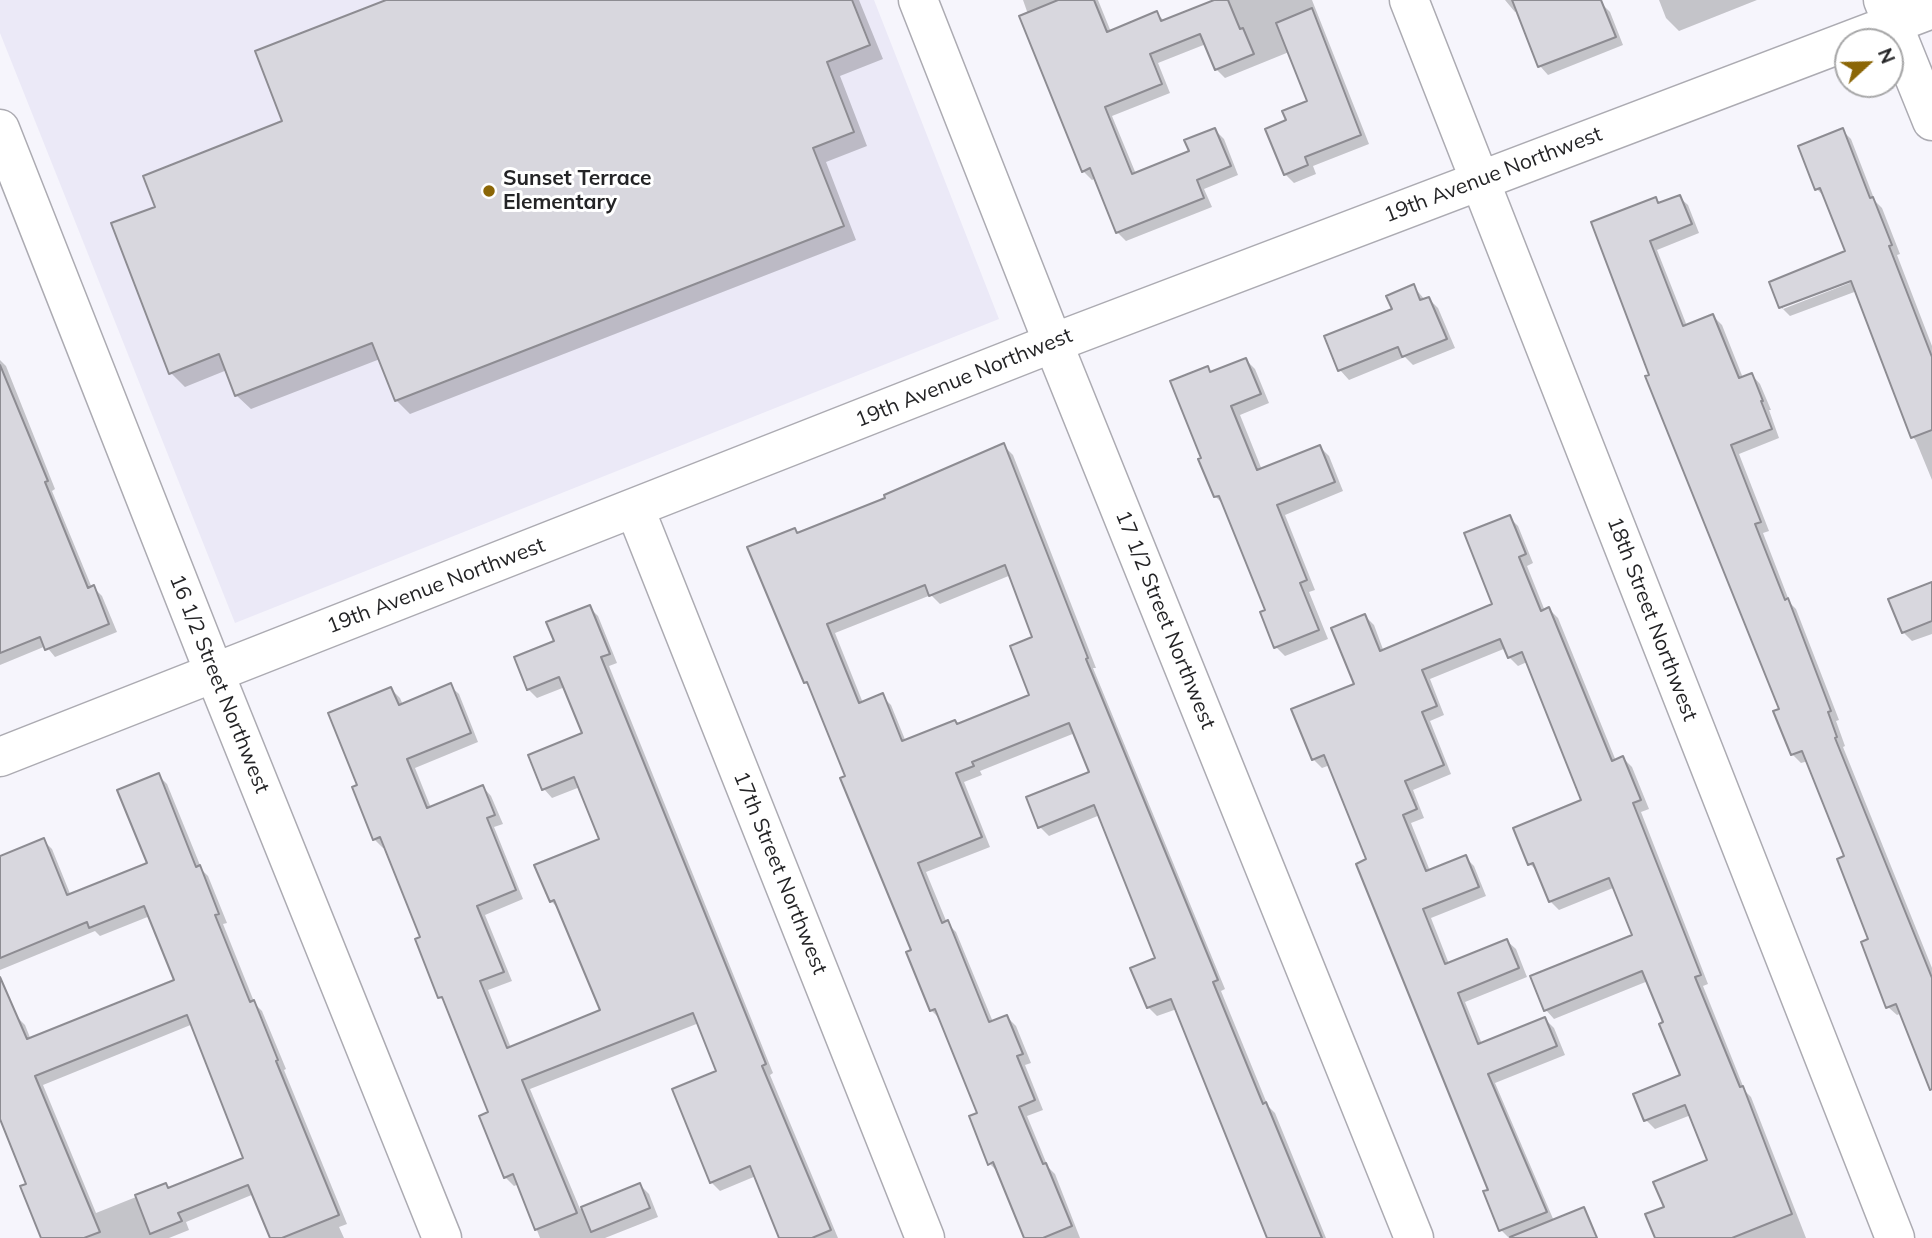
<!DOCTYPE html>
<html>
<head>
<meta charset="utf-8">
<style>
  body { margin:0 }
  #map { position:relative; width:1932px; height:1238px; overflow:hidden; background:#f6f5fc; font-family:Mulish,sans-serif }
  canvas { display:block }
  .north { position:absolute; left:1834px; top:28px; width:70px; height:70px; box-sizing:border-box; background:#fff; border:2px solid #a7a7a8; border-radius:50%; rotate:68deg; font-size:19px; font-weight:700; line-height:28px; text-align:center; color:#242426 }
  .north::after { content:''; display:block; margin:auto; width:24px; height:32px; background:#8b6606; clip-path:polygon(50% 0,100% 100%,50% 72%,0 100%) }
</style>
</head>
<body>
<div id="map">
<canvas width="1932" height="1238"></canvas>
<div class="north">N</div>
</div>
<script>
const c = document.querySelector('canvas').getContext('2d');
c.lineJoin = 'round';
function paint(path, color) { c.fillStyle = color; c.fill(path, 'evenodd'); }
function trace(path, color, width, dash) { c.strokeStyle = color; c.lineWidth = width; c.lineCap = dash ? 'butt' : 'round'; c.setLineDash(dash || []); c.stroke(path); }
function drawText(font, color, halo, rows, align = 'center') {
  c.font = font + ' Mulish,sans-serif'; c.lineWidth = 6; c.setLineDash([]); c.textBaseline = 'middle'; c.strokeStyle = halo; c.fillStyle = color; for (const [text, x, y, turn = 0] of rows) {
    c.save(); c.translate(x, y); c.rotate((+turn || 0) * Math.PI / 180); c.textAlign = isNaN(turn) ? turn : align; if (halo) c.strokeText(text, 0, 0); c.fillText(text, 0, 0); c.restore();
  }
}
const built = new Path2D(`
  M0 0H874L999 319 235 623 0 33Z`);
const shadow = new Path2D(`
  M391 0H859L883 59 840 76 867 146 826 162 856 240 410 414 396 400 380 359 251 409 236 395 227 370 185 387 171 373 157 208 285 122Z
  M1023 0H1098L1111 32 1157 13 1165 22 1218 0H1312L1369 144 1313 166 1316 174 1294 183 1285 174 1288 121 1309 102 1289 52 1225 78 1216 69 1206 44 1158 63 1170 93 1112 116 1136 174 1191 152 1215 130 1224 139 1238 175 1204 189 1212 207 1126 241 1117 232 1096 178 1092 180 1083 171Z
  M1505 0H1553L1602 4 1610 12 1623 45 1548 75 1540 66 1518 10 1515 12Z
  M1659 0H1757L1679 31 1666 18Z
  M1842 130 1851 139 1875 201 1882 208 1900 254 1897 255 1932 346V480L1916 441 1913 437 1857 291 1790 316 1781 307 1771 283 1847 252 1826 199 1817 189 1800 147ZM1859 276 1860 279 1783 309V305Z
  M1679 197 1688 205 1699 233 1657 250 1687 326 1713 316 1722 325 1743 378 1752 375 1760 384 1771 410H1769L1779 438 1739 454 1769 531 1763 533 1790 603 1796 609 1839 720 1836 721 1845 746 1843 747 1932 968V1089L1902 1013 1897 1015 1888 1007 1846 857 1808 761 1801 763 1792 754 1781 710 1593 223 1656 199 1661 204Z
  M1414 287 1425 300 1429 299 1438 308 1455 348 1413 365 1405 357 1349 380 1340 370 1326 337 1394 310Z
  M0 360 6 366 55 489 52 491 92 588H94L102 596 117 632 55 657 46 646 0 665Z
  M1246 360 1255 369 1269 403 1240 415 1262 470 1320 447 1329 456 1343 491 1285 515 1315 590 1309 592 1328 639 1285 656 1276 647 1267 611 1225 506 1216 497 1203 459 1207 368 1213 373Z
  M1004 446 1013 455 1096 668H1093L1225 989 1221 991 1268 1106 1275 1113 1326 1238H1269L1177 1009 1157 1016 1148 1007 1157 959 1100 815 1049 836 1040 827 1091 773 1075 733 980 771 982 775 964 782 990 847 926 872 947 923 956 932 993 1022 1007 1017 1016 1026 1031 1063 1025 1065 1043 1110 1027 1116 1048 1167 1055 1174 1080 1238H1025L999 1173 990 1164 979 1114 940 1019 931 1010 913 950 848 777 812 690 805 682 794 530 799 535 887 499ZM1011 575 1034 638 1032 696 958 726 906 742 891 705 882 696 863 703 835 633 931 595 940 604Z
  M1509 517 1518 526 1533 563 1527 566 1545 611 1549 609 1558 618 1616 761 1623 758 1632 767 1649 809 1641 812 1708 984 1703 986 1745 1091 1751 1097 1806 1238H1672L1666 1208 1710 1161 1691 1115 1655 1129 1646 1120 1636 1095 1682 1076 1665 1023 1648 981 1554 1019 1546 1010 1634 936 1613 888 1559 910 1550 901 1539 873 1530 864 1583 801 1527 662 1518 666 1509 657 1506 648 1430 679 1444 715 1430 721 1451 774 1413 790 1424 818 1411 823 1430 871 1465 857 1474 866 1486 896 1431 918 1449 964 1507 941 1516 949 1527 977 1465 1002 1482 1044 1545 1019 1554 1028 1565 1055 1495 1083 1554 1221 1582 1238H1509L1501 1230 1490 1191 1369 860 1330 765 1322 768 1313 759 1356 685 1365 616 1374 625 1384 652 1494 604Z
  M1932 584V634L1912 641 1903 632Z
  M589 607 598 616 617 663 609 666 773 1073 770 1075 838 1238H781L756 1176 720 1191 711 1182 718 1072 699 1023 530 1089 580 1209 640 1185 649 1194 658 1217 605 1238H540L519 1184 514 1186 505 1177 490 1113 446 1003 440 997 423 937 386 847 383 848 374 839 360 786 391 689 400 698 403 705 450 686 459 694 478 742 415 768 431 808 483 787 491 796 503 824 494 827 523 899 485 915 512 981 488 990 511 1048 602 1011 561 911 551 901 601 839 580 787 552 798 544 789 584 734 565 687 537 698 528 689 556 642Z
  M158 775 167 784 202 870 208 876 227 923 223 924 255 1004 262 1011 286 1069 284 1070 347 1224 339 1227 344 1238H272L254 1194 186 1222 189 1230 169 1238H43L28 1185 0 1114V979L16 1016 25 1025 31 1040 176 981 150 916 100 936 95 931 0 970V858L43 840 52 849 71 896 149 864ZM193 1024 245 1159 170 1189 166 1185 96 1213 43 1085Z`);
const building = new Path2D(`
  M386 0H852L870 45 827 62 854 132 813 148 844 226 395 401 372 343 235 396 219 354 169 374 111 223 155 207 143 176 282 121 255 51Z
  M1058 0H1094L1107 32 1157 11 1161 21 1214 0H1228L1240 29 1243 28 1254 54 1215 70 1200 34 1150 54 1162 84 1105 107 1132 174 1189 151 1184 140 1215 128 1231 166 1197 180 1204 198 1116 233 1090 168 1082 172 1019 16Z
  M1512 0H1601L1616 37 1538 67Z
  M1312 8 1361 135 1305 157 1308 165 1284 175 1265 129 1286 120 1282 111 1307 101 1276 23Z
  M1843 128 1870 198 1873 197 1892 245 1889 246 1932 357V430L1911 438 1851 281 1779 308 1769 282 1845 251 1820 188 1815 190 1798 146Z
  M1680 195 1692 224 1650 241 1683 326 1713 314 1739 378 1752 373 1763 401H1761L1772 429 1731 445 1761 522 1755 524 1785 600 1788 598 1831 711 1828 712 1837 737 1835 738 1932 978V1089L1930 1090 1896 1004 1886 1008 1861 942 1868 939 1837 859 1844 856 1802 751 1791 755 1773 711 1779 709 1645 376 1649 375 1591 222 1656 197 1658 203Z
  M1414 284 1420 300 1429 297 1447 339 1402 357 1398 347 1338 371 1324 336 1392 309 1386 296Z
  M1246 358 1261 394 1231 406 1257 470 1320 445 1335 482 1277 505 1307 580 1300 583 1319 630 1274 648 1260 612 1265 610 1219 496 1214 497 1198 459 1201 458 1170 381 1208 366 1210 372Z
  M0 365 48 481 45 482 88 588 94 585 109 624 45 650 40 637 0 653Z
  M1004 443 1088 658 1086 659 1218 980 1213 982 1263 1104 1266 1102 1322 1238H1267L1171 999 1147 1008 1130 968 1155 958 1094 805 1038 828 1026 797 1089 772 1069 723 972 762 974 766 956 773 982 837 918 863 942 923 948 920 989 1022 1007 1015 1023 1054 1017 1056 1035 1100 1019 1107 1043 1164 1046 1163 1072 1226 1043 1238H1024L993 1162 988 1165 969 1116 977 1113 935 1009 930 1011 906 952 911 950 840 778 845 776 807 682 804 683 747 547 795 528 797 533 885 498 884 495ZM1005 565 1032 637 1010 646 1029 695 957 724 955 720 902 741 883 693 859 703 827 624 925 585 929 596Z
  M1510 515 1526 554 1519 557 1541 611 1549 607 1612 761 1623 756 1641 800 1633 803 1701 975 1695 977 1740 1087 1743 1086 1792 1214 1732 1238H1655L1645 1214 1664 1207 1653 1182 1707 1160 1685 1105 1644 1121 1633 1094 1680 1075 1659 1024 1663 1022 1642 971 1544 1011 1530 976 1632 935 1609 878 1549 902 1533 863 1528 865 1513 828 1581 800 1522 652 1508 658 1500 639 1422 670 1437 706 1422 712 1444 765 1405 781 1417 809 1403 815 1426 871 1466 855 1479 887 1423 909 1445 964 1507 939 1519 968 1458 993 1478 1044 1545 1017 1557 1046 1488 1074 1547 1212 1499 1231 1483 1191 1488 1190 1356 864 1366 859 1324 755 1312 760 1291 709 1354 684 1331 628 1365 614 1380 651 1492 604 1464 533Z
  M1932 582V621L1902 633 1888 599Z
  M590 605 610 654 601 657 766 1064 762 1066 831 1230 812 1238H779L750 1166 710 1183 672 1089 716 1071 693 1013 522 1080 577 1213 535 1230 513 1174 504 1178 479 1116 488 1112 442 997 438 998 415 939 420 937 380 837 373 840 352 787 357 785 328 713 391 687 399 705 451 683 471 733 407 759 427 808 483 785 495 815 487 818 516 890 477 906 504 972 480 981 507 1048 600 1010 554 900 550 902 534 865 599 839 574 777 542 790 528 755 582 733 559 677 527 690 514 657 554 641 546 622Z
  M159 773 196 867 200 865 219 914 215 915 250 1002 254 1000 278 1060 276 1061 339 1215 282 1238H270L248 1185 178 1213 182 1221 150 1234 135 1195 166 1183 168 1188 243 1158 187 1015 35 1076 100 1232 84 1238H41L20 1186 26 1184 0 1119V977L27 1039 174 980 144 906 89 928 87 922 0 958V856L44 838 67 895 147 863 117 790Z
  M640 1183 650 1208 591 1232 581 1207Z
  M1584 1207 1597 1238H1511L1510 1237Z`);
const minor = new Path2D(`
  M918 0 1053 343 1414 1238
  M1409 0 1895 1238
  M1883 0 1932 121
  M0 129 214 672 442 1238
  M635 509 925 1238
  M0 757 1053 343 1932 9`);
const markers = [
  [489,191,7,"#8b6606"]
];
const streetNames = [
  ["19th Avenue Northwest",1493,175,-21],
  ["19th Avenue Northwest",964,378,-22],
  ["19th Avenue Northwest",436,586,-21],
  ["18th Street Northwest",1652,619,69],
  ["17 1/2 Street Northwest",1165,620,68],
  ["16 1/2 Street Northwest",219,684,68],
  ["17th Street Northwest",780,873,68]
];
const poiNames = [
  ["Sunset Terrace",503,179],
  ["Elementary",503,203]
];
paint(built, '#ebe9f7');
paint(shadow, '#0003');
paint(building, '#d8d7de');
trace(building, '#8d8c92', 2);
trace(minor, '#acabb2', 41);
trace(minor, '#fff', 38);
for (const [x, y, r, color] of markers) { const dot = new Path2D(); dot.arc(x, y, r, 0, 2 * Math.PI); c.fillStyle = color; c.fill(dot); trace(dot, '#fff', 2.5); }
drawText('21px', '#242426', '#fff', streetNames);
drawText('bold 21px', '#242426', '#fff', poiNames, 'left');
</script>
</body>
</html>
